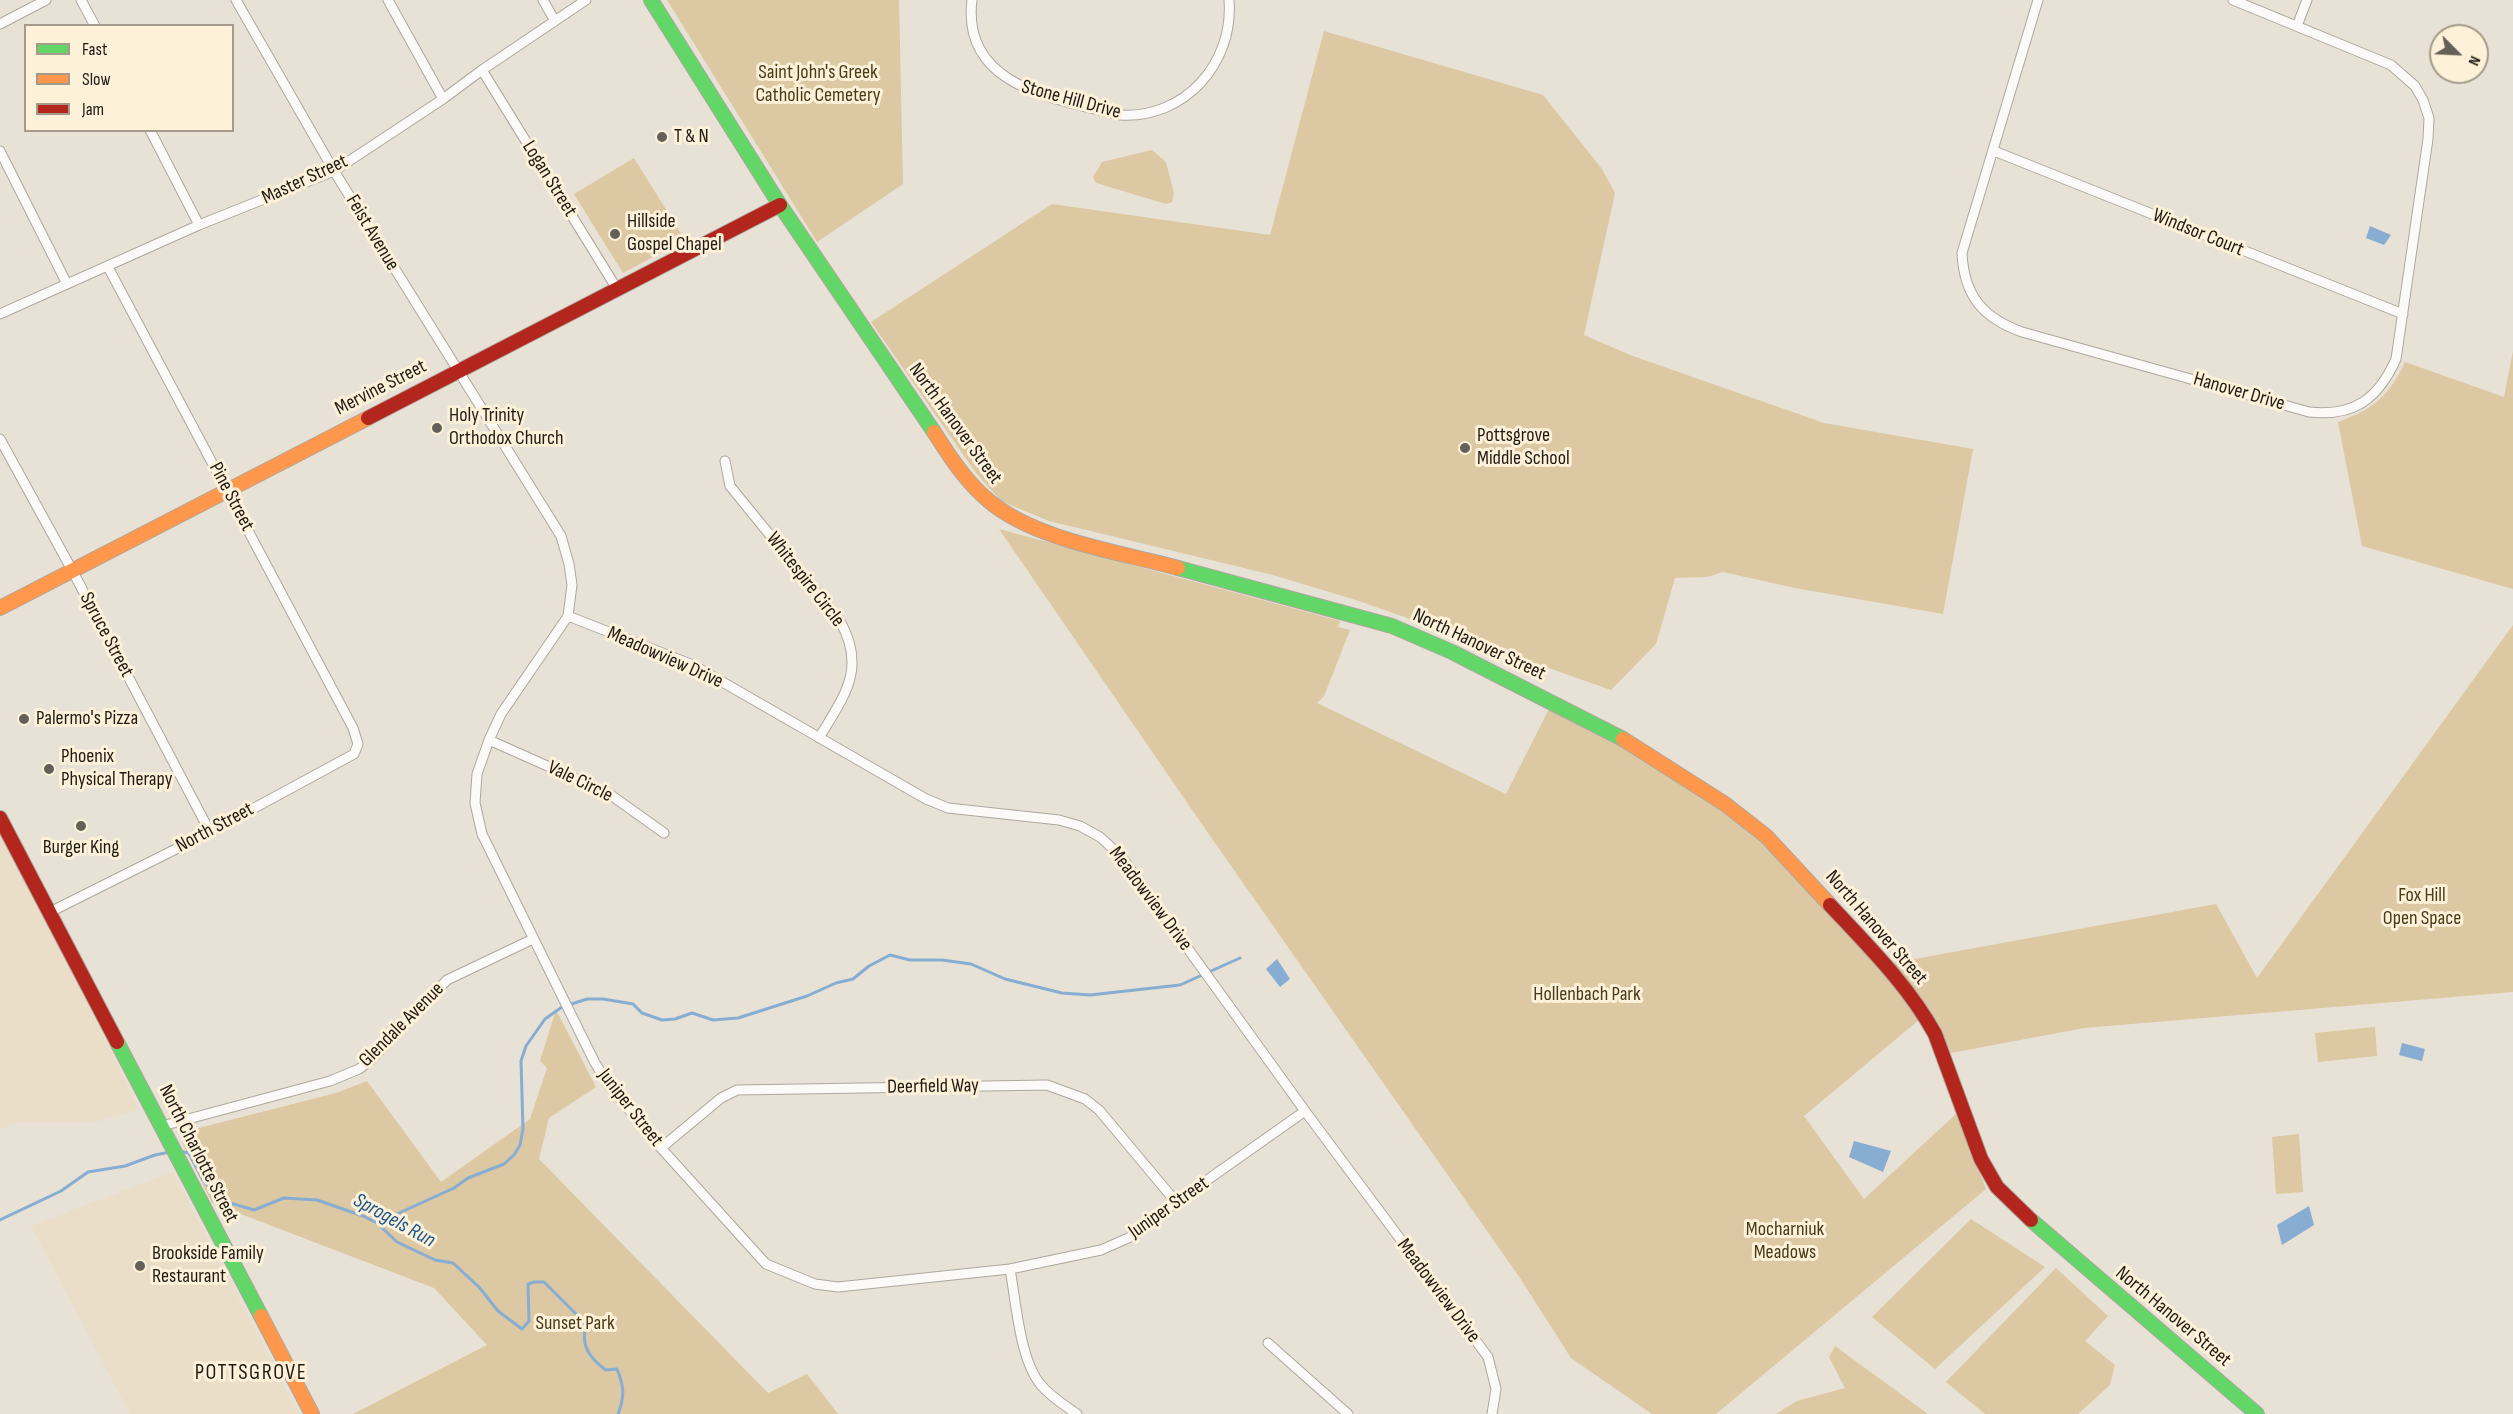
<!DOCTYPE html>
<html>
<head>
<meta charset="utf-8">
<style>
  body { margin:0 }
  #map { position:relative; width:2513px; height:1414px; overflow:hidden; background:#e8e1d5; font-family:"Sofia Sans Condensed",sans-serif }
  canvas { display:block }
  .legend { position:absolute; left:24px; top:24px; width:210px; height:108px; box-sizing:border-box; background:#fdf1da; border:2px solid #a49b8a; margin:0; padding:8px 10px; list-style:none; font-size:18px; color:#1f1b13 }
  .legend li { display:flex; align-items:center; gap:12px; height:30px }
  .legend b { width:30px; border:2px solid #a49b8a }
  .north { position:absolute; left:2429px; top:24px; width:60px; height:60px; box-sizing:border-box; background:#fdf1da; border:2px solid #a49b8a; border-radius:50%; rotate:114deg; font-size:16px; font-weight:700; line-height:24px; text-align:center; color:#1f1b13 }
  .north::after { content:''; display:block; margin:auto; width:21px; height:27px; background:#656057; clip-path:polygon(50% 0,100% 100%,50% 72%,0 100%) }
</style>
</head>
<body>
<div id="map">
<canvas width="2513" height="1414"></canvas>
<ul class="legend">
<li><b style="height:8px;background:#63d668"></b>Fast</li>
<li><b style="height:8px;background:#ff974d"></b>Slow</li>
<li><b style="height:8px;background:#b3261e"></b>Jam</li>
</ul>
<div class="north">N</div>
</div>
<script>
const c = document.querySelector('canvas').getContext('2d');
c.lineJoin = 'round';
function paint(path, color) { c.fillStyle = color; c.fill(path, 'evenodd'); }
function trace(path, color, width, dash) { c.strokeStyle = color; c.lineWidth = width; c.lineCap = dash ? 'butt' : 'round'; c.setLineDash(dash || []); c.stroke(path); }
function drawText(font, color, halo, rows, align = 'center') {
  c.font = font + ' "Sofia Sans Condensed",sans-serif'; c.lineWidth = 6; c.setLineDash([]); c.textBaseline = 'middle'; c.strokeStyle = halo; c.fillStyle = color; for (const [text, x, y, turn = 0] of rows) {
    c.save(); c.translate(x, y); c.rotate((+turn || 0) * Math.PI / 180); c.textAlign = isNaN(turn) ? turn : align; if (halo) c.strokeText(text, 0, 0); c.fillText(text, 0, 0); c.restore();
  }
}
const built = new Path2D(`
  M0 825 139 1109 93 1123H17L0 1129Z
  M173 1172 299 1414H130L31 1226Z`);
const green = new Path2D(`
  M667 0H899L903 184 817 242Z
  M1324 31 1543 95 1602 169 1615 193 1584 335 1630 355 1824 423 1973 449 1943 614 1795 588 1723 572 1707 577 1675 578 1656 644 1611 690 1359 601 1273 575 1049 521 1001 501 976 473 871 322 1052 204 1270 235Z
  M1152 150 1166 162 1174 194 1172 202 1166 204 1096 183 1093 177 1102 162Z
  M634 158 685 240 623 273 574 194Z
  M2513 351V589L2362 546 2338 422C2374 409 2389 396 2405 362L2504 397Z
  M999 529 1340 621 1338 627 1350 630 1324 696 1317 703 1506 794 1550 707 1619 744 1730 815 1760 839 1879 964 1920 1019 1804 1116 1864 1199 1957 1113 1986 1189 1716 1414H1652L1571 1358 1520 1278 1208 833Z
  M2513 625V992L2084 1028 1951 1053C1935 1019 1918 991 1893 963L2216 904 2257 978Z
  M556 1010 596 1087 549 1118 539 1159 768 1393 807 1374 838 1414H353L487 1345 434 1288 212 1203 182 1142 186 1132 191 1130 336 1093 367 1081 441 1182 530 1119 547 1068 540 1061Z
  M2375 1027 2377 1056 2318 1062 2315 1033Z
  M2299 1134 2303 1192 2276 1194 2272 1137Z
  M1971 1219 2045 1267 1935 1369 1872 1317Z
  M2056 1268 2108 1316 2085 1341 2115 1365 2110 1385 2078 1414H1985L1946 1382Z
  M1835 1346 1928 1414H1776L1797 1401 1845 1388 1829 1357Z`);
const water = new Path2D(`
  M2370 226 2391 235 2384 245 2366 238Z
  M1277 959 1290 979 1280 987 1266 969Z
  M2402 1043 2425 1049 2422 1061 2399 1055Z
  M1854 1141 1891 1151 1883 1172 1849 1157Z
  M2309 1206 2314 1225 2282 1245 2277 1225Z`);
const stream = new Path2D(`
  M179 1151 189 1153 203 1180 217 1196 227 1202 254 1210 284 1198 317 1200 363 1216 377 1223 397 1242 435 1260 453 1263 479 1287 498 1311 522 1329 529 1321 528 1284 535 1282H544L581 1319 586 1328C580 1346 592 1360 606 1370L617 1369C624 1386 625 1396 618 1414
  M0 1220 61 1191 88 1172 125 1166 155 1155 170 1152
  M377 1223 454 1188 468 1178 504 1164 514 1155 520 1145 523 1129 521 1061 526 1046 545 1019 562 1007 587 999H603L633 1004 642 1013 662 1020 675 1019 692 1013 713 1020 738 1018 807 996 836 983 853 979 869 966 890 955 910 960H942L971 964 1005 979 1062 993 1090 995 1180 985 1240 958`);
const street = new Path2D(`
  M81 0 95 26
  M236 0 334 171 561 536 569 564 572 585 568 616 501 714 489 740 477 774 475 803 482 834 594 1061 607 1083 661 1148 766 1264 815 1284 838 1287 1010 1269 1101 1250 1135 1235 1176 1202 1305 1111
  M388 0 443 99
  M543 0 555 21
  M972 0C961 88 1058 99 1120 115 1184 119 1234 64 1229 0
  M2038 0 1962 253C1964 296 1983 318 2022 332L2309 412C2354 417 2378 399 2396 359L2428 139 2429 118 2423 100 2415 86 2391 65 2233 0
  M0 24 46 0
  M2297 26 2307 0
  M482 70 617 289
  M150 130 199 225
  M0 151 67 284
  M1994 151 2403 314
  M0 314 199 225 334 171 443 99 482 70 586 0
  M0 439 72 570 210 832
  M725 461 730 486 840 621C867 669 844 696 819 738
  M568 616 693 665 926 799 948 808 1059 820 1080 826 1100 837 1121 856 1305 1111 1488 1357 1496 1389 1492 1414
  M489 740 608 793 664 833
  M50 912 210 832 354 754 358 744 353 728 108 267
  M162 1126 330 1081 359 1069 371 1060 447 980 533 939
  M661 1148 721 1098 737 1090 1047 1085 1085 1099 1099 1110 1176 1202
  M1010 1269C1016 1302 1020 1361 1041 1385 1051 1397 1064 1405 1077 1414
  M1268 1343 1348 1414`);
const fast = new Path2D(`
  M651 0 780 205 934 432
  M1178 568 1392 626 1452 652 1623 739
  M117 1042 261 1316
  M2031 1220 2257 1414`);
const slow = new Path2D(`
  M934 432C950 457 966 482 989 501 1035 540 1120 552 1178 568
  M0 608 368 418
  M1623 739 1725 804 1766 836 1830 905
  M261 1316 312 1414`);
const jam = new Path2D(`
  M368 418 780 205
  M0 818 117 1042
  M1830 905C1868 946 1908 985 1935 1034L1981 1159 1997 1187 2031 1220`);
const markers = [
  [662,137,6,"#656057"],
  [615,234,6,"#656057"],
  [437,428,6,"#656057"],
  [1465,448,6,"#656057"],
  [24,719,6,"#656057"],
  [49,769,6,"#656057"],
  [81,826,6,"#656057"],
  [140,1266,6,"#656057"]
];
const parkNames = [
  ["Saint John's Greek",818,73],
  ["Catholic Cemetery",818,96],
  ["Fox Hill",2422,896],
  ["Open Space",2422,919],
  ["Hollenbach Park",1587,995],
  ["Mocharniuk",1785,1230],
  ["Meadows",1785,1253],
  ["Sunset Park",575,1324]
];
const streetNames = [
  ["Stone Hill Drive",1071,100,15],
  ["Logan Street",549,179,58],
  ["Master Street",305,180,-25],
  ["Feist Avenue",372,233,59],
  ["Windsor Court",2198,233,22],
  ["Mervine Street",381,388,-27],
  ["Hanover Drive",2239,392,16],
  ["North Hanover Street",955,424,54],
  ["Pine Street",231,497,62],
  ["Whitespire Circle",805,580,52],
  ["Spruce Street",106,635,62],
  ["North Hanover Street",1479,645,25],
  ["Meadowview Drive",665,658,24],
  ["Vale Circle",580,782,26],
  ["North Street",215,828,-28],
  ["Meadowview Drive",1150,899,53],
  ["North Hanover Street",1876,928,49],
  ["Glendale Avenue",402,1025,-45],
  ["Deerfield Way",933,1087,-1],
  ["Juniper Street",630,1108,52],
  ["North Charlotte Street",198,1154,63],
  ["Juniper Street",1169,1208,-35],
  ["Meadowview Drive",1438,1291,53],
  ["North Hanover Street",2173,1317,40]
];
const poiNames = [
  ["T & N",674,137],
  ["Hillside",627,222],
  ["Gospel Chapel",627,245],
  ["Holy Trinity",449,416],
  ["Orthodox Church",449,439],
  ["Pottsgrove",1477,436],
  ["Middle School",1477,459],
  ["Palermo's Pizza",36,719],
  ["Phoenix",61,757],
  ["Physical Therapy",61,780],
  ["Burger King",81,848,"center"],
  ["Brookside Family",152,1254],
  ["Restaurant",152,1277]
];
const waterNames = [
  ["Sprogels Run",394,1221,29]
];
const quarterNames = [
  ["POTTSGROVE",251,1373]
];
paint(built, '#ebdec9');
paint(green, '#dcc8a2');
paint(water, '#87add3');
trace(stream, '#87add3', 3);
trace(street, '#ada79e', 11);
trace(fast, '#ada79e', 16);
trace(slow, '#ada79e', 16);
trace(jam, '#ada79e', 16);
trace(street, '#fcfaf9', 9);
trace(fast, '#63d668', 14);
trace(slow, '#ff974d', 14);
trace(jam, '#b3261e', 14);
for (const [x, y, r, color] of markers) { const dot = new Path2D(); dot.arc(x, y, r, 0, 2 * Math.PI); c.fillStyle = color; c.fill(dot); trace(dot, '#fdf1da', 2); }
drawText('20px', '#4b3a18', '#fdf1da', parkNames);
drawText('20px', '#1f1b13', '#fdf1da', streetNames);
drawText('20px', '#1f1b13', '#fdf1da', poiNames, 'left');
drawText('italic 21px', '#1c588f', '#fdf1da', waterNames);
c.letterSpacing = '1.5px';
drawText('22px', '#1f1b13', '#fdf1da', quarterNames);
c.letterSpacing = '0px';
</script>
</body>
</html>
